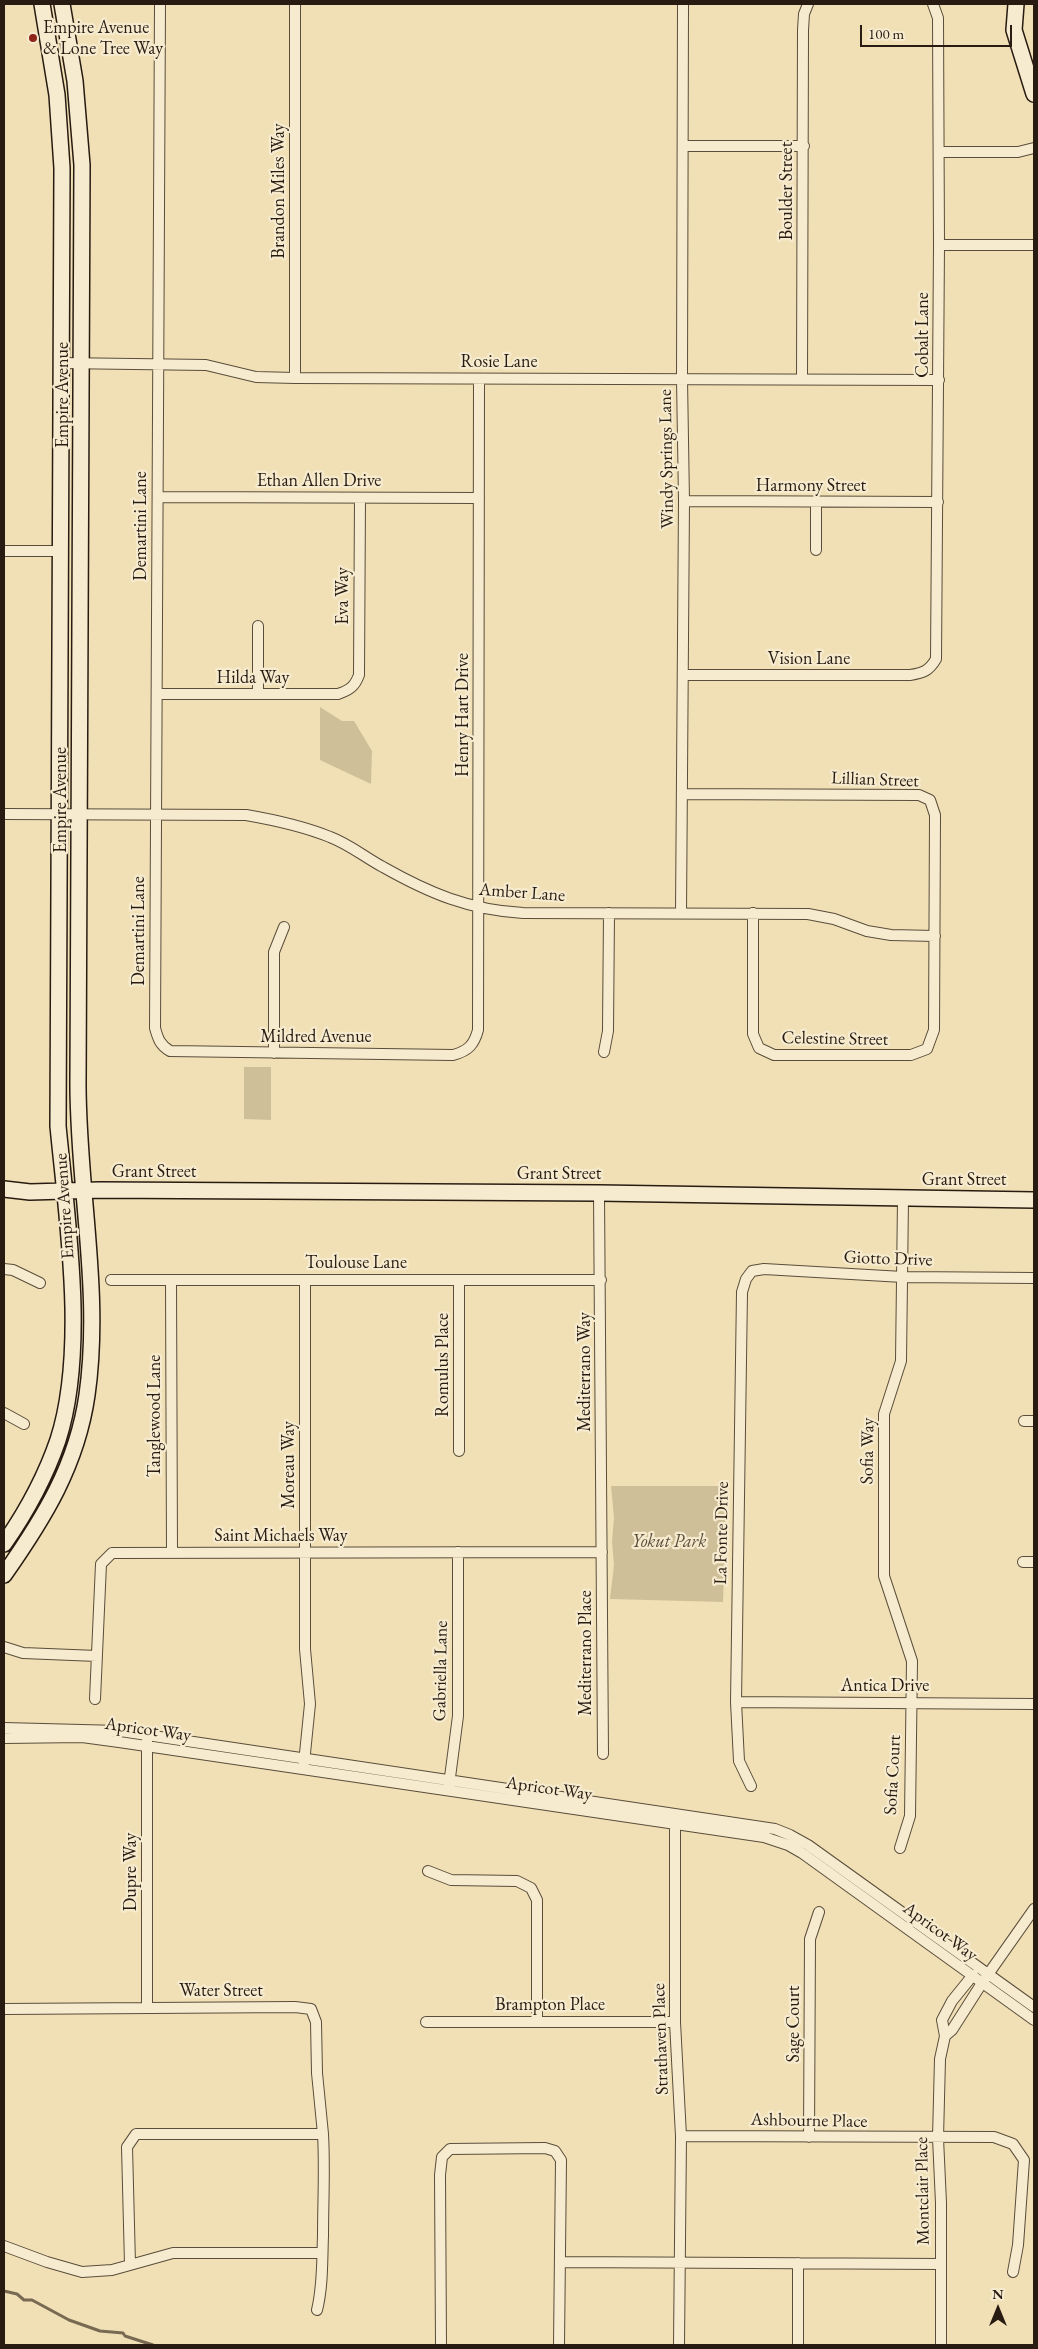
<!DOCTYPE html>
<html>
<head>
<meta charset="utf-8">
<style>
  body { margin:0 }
  #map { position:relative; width:1038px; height:2349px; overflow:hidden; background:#f1e0b5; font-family:"EB Garamond",serif }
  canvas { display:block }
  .frame { position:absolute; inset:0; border:5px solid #281c12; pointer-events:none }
  .north { position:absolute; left:973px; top:2284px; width:50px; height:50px; -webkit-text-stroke:4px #f6ebcf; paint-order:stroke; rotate:0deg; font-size:14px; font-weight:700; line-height:20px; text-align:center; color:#281c12 }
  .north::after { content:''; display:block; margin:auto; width:18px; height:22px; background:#281c12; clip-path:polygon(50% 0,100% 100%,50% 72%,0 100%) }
  .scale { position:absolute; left:860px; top:25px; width:152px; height:22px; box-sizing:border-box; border:2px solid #281c12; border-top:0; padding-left:6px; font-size:15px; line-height:18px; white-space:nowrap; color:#281c12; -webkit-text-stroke:4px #f6ebcf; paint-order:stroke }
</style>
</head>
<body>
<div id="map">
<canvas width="1038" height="2349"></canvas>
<div class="frame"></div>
<div class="north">N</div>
<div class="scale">100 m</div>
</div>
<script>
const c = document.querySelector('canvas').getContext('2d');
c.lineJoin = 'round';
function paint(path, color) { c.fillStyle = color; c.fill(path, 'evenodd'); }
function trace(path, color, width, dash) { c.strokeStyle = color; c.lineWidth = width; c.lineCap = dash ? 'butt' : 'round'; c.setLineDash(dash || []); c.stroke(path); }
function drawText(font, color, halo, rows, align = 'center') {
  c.font = font + ' "EB Garamond",serif'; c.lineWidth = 4.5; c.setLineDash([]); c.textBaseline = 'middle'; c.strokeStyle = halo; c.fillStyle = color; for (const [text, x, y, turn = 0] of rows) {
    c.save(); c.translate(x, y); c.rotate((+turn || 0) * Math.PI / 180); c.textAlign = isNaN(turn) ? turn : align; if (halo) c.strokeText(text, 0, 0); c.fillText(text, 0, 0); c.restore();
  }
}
const green = new Path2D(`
  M320 707 342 721H354L372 751 371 784 320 760Z
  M244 1067H271V1120L244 1119Z
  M611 1486H727L723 1602 610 1599 614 1565 612 1542 614 1517Z`);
const stream = new Path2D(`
  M4 2291 17 2294 24 2300H32L69 2320 100 2331 123 2333 125 2336 153 2345`);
const street = new Path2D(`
  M160 4 155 1028C158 1039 160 1045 170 1051L453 1055C468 1051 474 1045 478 1030L479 379
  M684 146H804
  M939 152H1018L1034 148
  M939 245H1034
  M61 363 206 365 256 377 295 378 939 380
  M295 378V4
  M802 379 803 30 804 14 808 4
  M158 497 479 498
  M684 501 938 502
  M816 550V502
  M4 551H61
  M258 626V694
  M684 675H910C923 673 929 671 936 659L939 245 938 18 933 4
  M157 694H338C350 690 355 686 359 675L360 498
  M683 794 919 795 930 800 935 815 934 1030 927 1049 911 1055H774L759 1048 753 1034V913
  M4 814 246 815C275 820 303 826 330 837 349 844 366 858 383 867 429 893 469 910 523 913L808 914 834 919 867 931 891 935 935 936
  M681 913 684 501 682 379 683 4
  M604 1052 608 1031 609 913
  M274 1053V952L284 927
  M599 1193 603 1754
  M4 1269 13 1270 40 1283
  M111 1280H601
  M171 1280 172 1553
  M459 1280V1451
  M4 1413 24 1424
  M1024 1421H1034
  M1023 1562H1034
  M4 1647 23 1653 97 1656
  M95 1699 101 1564 112 1553 602 1552
  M736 1702 1034 1704
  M4 1728 120 1731 775 1829 790 1835 808 1845 1034 2007
  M4 1738 82 1737 119 1742 764 1837 788 1845 802 1853 1034 2020
  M304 1763 310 1704 305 1649V1280
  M449 1785 458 1716V1552
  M751 1786 739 1761 736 1702 742 1292 746 1279 752 1271 764 1269 903 1277 1034 1278
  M675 1818V2022L681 2136 679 2345
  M900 1848 910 1816 912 1661 884 1576V1414L901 1361 903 1199
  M428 1871 451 1880 517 1881 531 1888 537 1900V2022
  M147 2008V1741
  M4 2009 295 2007 311 2009 316 2022 317 2073 323 2134
  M426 2022H675
  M945 2036 952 2030 982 1983 1034 1909
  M681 2136 994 2137 1013 2144 1024 2160 1018 2245 1013 2272
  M809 2137 810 1939 819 1912
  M4 2246 47 2262 82 2272 112 2270 173 2253H322
  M560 2262 941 2264
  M798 2263V2345
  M130 2264 127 2147 136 2134H323C325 2168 323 2202 323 2236 322 2260 323 2286 317 2310
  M441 2345 440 2175 442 2157 450 2149 545 2148 555 2151 561 2160 559 2345
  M941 2345V2203L938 2138 940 2059 945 2036 942 2020 952 2001 973 1975`);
const secondary = new Path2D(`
  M1016 4 1014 30 1034 94
  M4 1189 30 1192 99 1190 599 1193 1034 1200
  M4 1544C27 1511 45 1478 58 1440 87 1350 67 1220 58 1126L62 168 57 95 42 4
  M4 1575C44 1518 77 1465 87 1395 102 1290 77 1184 78 1079 80 775 81 470 82 165L75 81 62 4`);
const markers = [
  [33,38,5,"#8f2418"]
];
const poiNames = [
  ["Empire Avenue",43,28],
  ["& Lone Tree Way",43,49]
];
const streetNames = [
  ["Brandon Miles Way",279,191,-90],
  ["Boulder Street",787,191,-90],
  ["Cobalt Lane",923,335,-90],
  ["Rosie Lane",499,362],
  ["Empire Avenue",63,395,-90],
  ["Windy Springs Lane",667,459,-91],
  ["Ethan Allen Drive",319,481],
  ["Harmony Street",811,486],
  ["Demartini Lane",141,526,-90],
  ["Eva Way",343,596,-90],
  ["Vision Lane",809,659],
  ["Hilda Way",253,678],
  ["Henry Hart Drive",463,715,-90],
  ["Lillian Street",875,780,2],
  ["Empire Avenue",61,800,-90],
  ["Amber Lane",522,893,4],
  ["Demartini Lane",139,931,-90],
  ["Mildred Avenue",316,1037],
  ["Celestine Street",835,1039,1],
  ["Grant Street",154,1172],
  ["Grant Street",559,1174],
  ["Grant Street",964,1180],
  ["Empire Avenue",65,1206,-94],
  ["Giotto Drive",888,1259,2],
  ["Toulouse Lane",356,1263],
  ["Romulus Place",443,1365,-90],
  ["Mediterrano Way",585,1372,-90],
  ["Tanglewood Lane",155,1416,-90],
  ["Sofia Way",868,1451,-89],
  ["Moreau Way",289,1465,-90],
  ["La Fonte Drive",722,1533,-89],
  ["Saint Michaels Way",281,1536],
  ["Mediterrano Place",586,1653,-90],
  ["Gabriella Lane",441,1671,-89],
  ["Antica Drive",885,1686],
  ["Apricot Way",148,1730,8],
  ["Sofia Court",893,1775,-87],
  ["Apricot Way",549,1789,8],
  ["Dupre Way",131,1872,-90],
  ["Apricot Way",940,1932,36],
  ["Water Street",221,1991],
  ["Brampton Place",550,2005],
  ["Sage Court",794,2024,-90],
  ["Strathaven Place",661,2039,-92],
  ["Ashbourne Place",809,2121,1],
  ["Montclair Place",923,2191,-91]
];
const parkNames = [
  ["Yokut Park",669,1542]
];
paint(green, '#cfbf99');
trace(stream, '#786953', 3);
trace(street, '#5a4d3b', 12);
trace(secondary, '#281c12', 18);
trace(street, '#f6ebcf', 10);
trace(secondary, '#f6ebcf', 15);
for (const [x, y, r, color] of markers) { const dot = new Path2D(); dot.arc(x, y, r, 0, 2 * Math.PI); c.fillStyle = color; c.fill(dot); trace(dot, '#f6ebcf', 2); }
drawText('18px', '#281c12', '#f6ebcf', poiNames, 'left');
drawText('18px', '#281c12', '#f6ebcf', streetNames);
drawText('italic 18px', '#5a4d3a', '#f6ebcf', parkNames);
</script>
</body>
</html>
